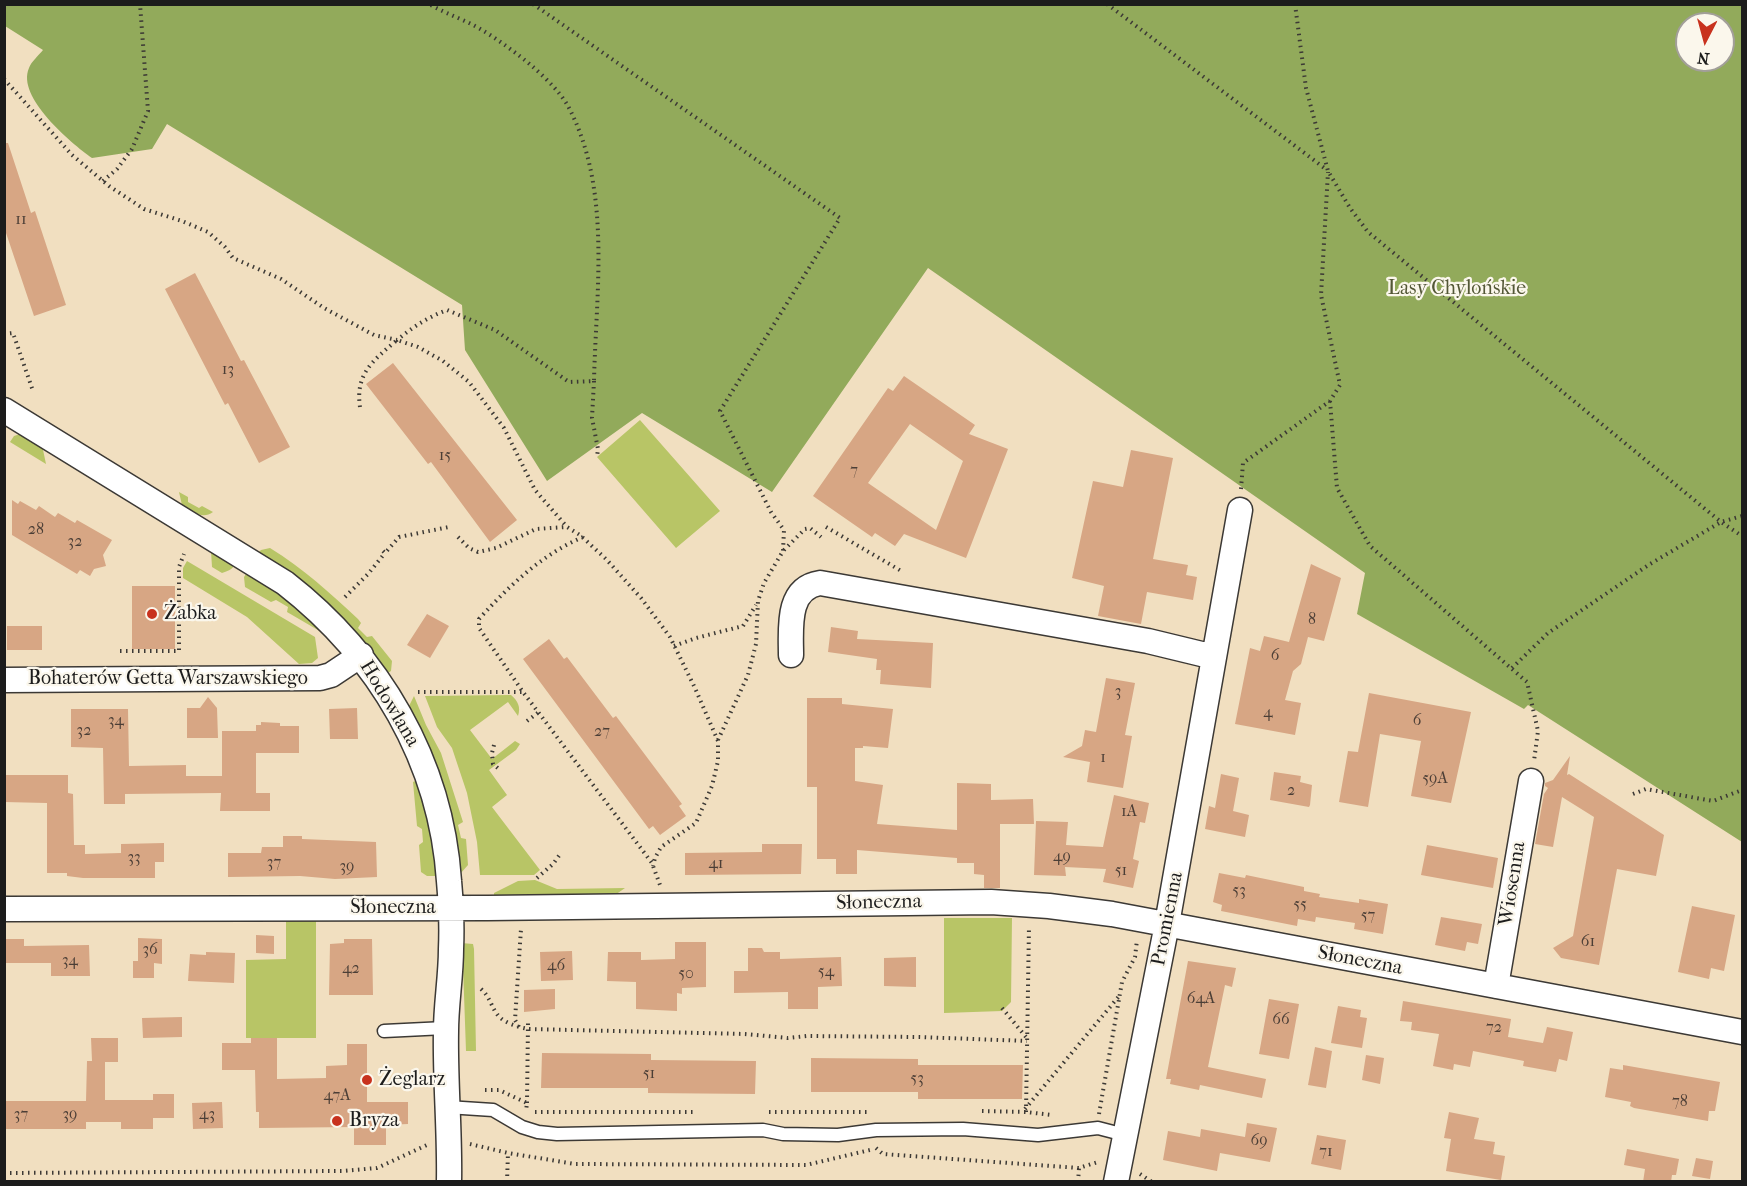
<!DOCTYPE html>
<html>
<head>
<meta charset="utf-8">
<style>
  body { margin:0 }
  #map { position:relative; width:1747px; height:1186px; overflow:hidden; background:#f1dfc0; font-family:"IM FELL French Canon",serif }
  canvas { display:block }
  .frame { position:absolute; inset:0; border:6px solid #1c1c1c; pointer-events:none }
  .north { position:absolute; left:1675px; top:12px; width:60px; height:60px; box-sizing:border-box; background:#fbf7ec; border:2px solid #a29f99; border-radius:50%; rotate:186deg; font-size:16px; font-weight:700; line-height:24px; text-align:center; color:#1c1c1c }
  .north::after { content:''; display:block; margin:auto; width:21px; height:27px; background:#c8321e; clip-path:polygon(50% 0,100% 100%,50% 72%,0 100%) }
</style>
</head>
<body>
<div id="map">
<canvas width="1747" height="1186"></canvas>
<div class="frame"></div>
<div class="north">N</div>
</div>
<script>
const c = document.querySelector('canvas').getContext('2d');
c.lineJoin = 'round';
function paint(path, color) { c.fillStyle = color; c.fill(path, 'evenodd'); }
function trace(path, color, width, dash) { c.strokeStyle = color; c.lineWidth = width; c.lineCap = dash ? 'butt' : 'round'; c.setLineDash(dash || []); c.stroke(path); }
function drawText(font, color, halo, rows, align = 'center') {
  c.font = font + ' "IM FELL French Canon",serif'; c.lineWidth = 4.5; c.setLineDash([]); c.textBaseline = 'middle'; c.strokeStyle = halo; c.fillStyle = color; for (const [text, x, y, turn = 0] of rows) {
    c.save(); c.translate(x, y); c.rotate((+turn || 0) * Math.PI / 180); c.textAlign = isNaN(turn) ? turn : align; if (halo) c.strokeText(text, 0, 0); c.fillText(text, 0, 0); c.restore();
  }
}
const green = new Path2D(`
  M640 420 720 511 676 548 597 457Z
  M23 433 42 445 46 464 10 442 14 436Z
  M179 492 188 497V502L199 508 202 506 213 512C202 520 192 511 182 505Z
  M270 548C303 568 330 593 358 619L361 623 358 628 367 637 372 636 392 661 391 671 388 673C349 624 313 586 259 552L261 550Z
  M211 551 235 564C232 570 228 571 222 573L212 567Z
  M187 561 315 637 318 658 312 663 299 664 247 617 183 578V568Z
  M248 571 292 602 323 630V633L287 612 288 607 276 600 271 602 245 587 244 577Z
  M511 695C518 701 521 707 518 716L508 702 470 730 492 759 515 741 520 744 516 750 489 770 507 795 492 807 540 870 534 875H480L477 842 467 793 452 748 437 727 425 696Z
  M414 696 426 725 441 753 463 822 458 825 461 838 466 839 468 865 460 874 428 747 409 706Z
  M417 780C427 812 433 843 437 876H427L421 872 419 845 423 842 422 829 417 826 413 782Z
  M535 880 557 889 625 888 615 895 494 899V893L518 881Z
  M944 918H1012L1011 1002 1002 1011 944 1013Z
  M286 920H316V1038H246V960L286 959Z
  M461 943 473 944 474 949 476 1051H466L463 966Z`);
const forest = new Path2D(`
  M4 5H1742V842L1528 705 1524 709 1357 614 1365 573 928 268 772 492 642 413 547 481 465 350 462 305 167 124 152 149 92 158C71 143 16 97 29 68 31 62 39 55 43 50L5 26ZM1687 24H1723V60H1687Z`);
const building = new Path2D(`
  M4 143H8L31 213 35 211 66 305 34 316 4 227Z
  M195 273 241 361 244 360 290 447 259 463 228 403 225 405 165 289Z
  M393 363 517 520 490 542 431 462 428 464 366 384Z
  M904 376 975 425 969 434 1008 449 966 558 904 534 895 546 875 533 872 537 813 496 888 388 893 391ZM910 424 963 461 936 530 868 483Z
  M1131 450 1173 458 1153 559 1188 565 1186 575 1197 577 1193 600 1147 592 1141 624 1098 616 1104 586 1072 578 1093 481 1123 487Z
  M12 500 18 504 20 501 36 510 39 506 55 517 58 513 75 523 77 520 112 540 103 555 106 566 94 569 90 576 80 570 77 574 12 535Z
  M1311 564 1341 578 1324 641 1308 637 1301 664 1293 671 1285 700 1301 703 1295 735 1235 724 1250 648 1260 651 1264 636 1289 642Z
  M132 586H175V649H132Z
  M427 614 449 626 430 658 407 645Z
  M7 626H42V650H7Z
  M831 627 858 631 857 639 933 643 931 688 880 684 881 670H876L877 659 828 652Z
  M549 639 564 659 567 657 613 718 616 716 682 804 679 806 686 816 660 835 653 826 649 829 523 659Z
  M1106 678 1135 683 1125 735 1132 736 1123 788 1087 782 1090 762 1063 757 1082 746 1085 730 1096 732Z
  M1369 693 1471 712 1451 803 1411 796 1421 741 1380 734 1368 807 1339 802 1348 751 1358 752Z
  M208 697 217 708 218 738H187V708H200Z
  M807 698H842V704L893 709 888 748 863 746V748H855V781L883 785 877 824 957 830V783L991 784V800L1033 799 1034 824H1000V888H984V875L974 874V863H957V858L857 850V874H836V859H817V787H807Z
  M357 708 358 739H330L329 709Z
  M71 709H128L129 766 186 765V776H222V731H256V725H261V722L280 723V726H299V753H256V793H270V811H220L221 793 125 794V804H104L103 748 71 747Z
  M1570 756 1567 775 1569 774 1664 835 1656 876 1617 869 1599 965 1561 958 1553 948 1573 936 1594 817 1562 797 1553 847 1535 844 1544 794 1548 788 1545 786V783L1553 780Z
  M1274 772 1301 776 1300 782 1312 785 1310 805 1309 807 1270 800Z
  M1221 774 1239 778 1233 811 1249 815 1245 837 1205 829 1209 806 1215 808Z
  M4 775H68V793L73 794 74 845H85V854L121 853V844L164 843V862H155V878H83L67 876V873H47V803L4 802Z
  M1114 795 1149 803 1145 823 1140 822 1133 859 1139 861 1133 888 1103 882 1106 869 1065 867 1066 876 1034 875 1036 821 1068 822 1066 845 1103 847Z
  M283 836H302V839L376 842 377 877 335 879 300 876 228 877V853H261L262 847H283Z
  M762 844H802L801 874 685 875V853L762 852Z
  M1427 845 1498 858 1493 888 1421 875Z
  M1219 873 1245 878 1246 875 1304 887V891L1320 894 1319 897 1359 903V899L1388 904 1383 934 1354 929 1355 923 1316 917 1315 922 1298 919 1297 926 1221 911 1222 905 1213 902Z
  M1692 906 1735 915 1724 971 1711 968 1709 979 1678 972Z
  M1441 917 1482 924 1478 944 1467 942 1465 951 1435 945Z
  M256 935 274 936V954L256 953Z
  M138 938 162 939V964L154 963V978H133V961H138Z
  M4 939H24V946L89 945 90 976H51V963H4Z
  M344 939H372L373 995H329L330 944 344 943Z
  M675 942H706V987L682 988V994L677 993V1011L636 1009V982L607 981 608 952H641V960L675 959Z
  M748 948H762L764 952H780V959L841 957 842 986 818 987V1009H788V992L734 993V971H748Z
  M572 951 573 980 541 981 540 952Z
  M206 952 235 953 234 983 188 981 190 954 206 955Z
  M916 957V987L884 986V958Z
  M1188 961 1236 968 1232 987 1225 985 1208 1067 1266 1079 1262 1098 1200 1085 1199 1090 1170 1084 1171 1079H1166Z
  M555 989V1009L524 1012V990Z
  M1269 999 1299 1004 1289 1059 1259 1054Z
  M1403 1001 1511 1019 1508 1037 1543 1043 1547 1027 1573 1032 1567 1061 1559 1059 1556 1072 1523 1066 1524 1061 1473 1051 1470 1067 1454 1064 1453 1070 1433 1066 1439 1034 1411 1030 1412 1022 1400 1021Z
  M1338 1006 1361 1010 1360 1017 1367 1018 1362 1048 1331 1043Z
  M182 1017V1037L143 1038 142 1018Z
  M91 1038H118V1062H105V1100H153V1094H174V1118H153V1129H121V1122H86V1129H4V1101H86L87 1061H92Z
  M251 1038H277V1079L326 1078V1066L347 1065V1044H367V1102H408V1124L386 1125V1145H354V1127L259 1128V1112H256L255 1070H222V1043H251Z
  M1315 1047 1332 1051 1326 1088 1308 1085Z
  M542 1053 651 1054V1060L756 1061 755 1094 648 1093V1088H541Z
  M1366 1055 1384 1058 1380 1084 1362 1080Z
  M811 1058 918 1059V1065H1023L1022 1099H918V1092H811Z
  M1623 1065 1720 1082 1715 1111H1709L1708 1121 1634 1108 1630 1106 1631 1102 1605 1097 1610 1068 1623 1070Z
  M222 1102 223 1128 193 1129 192 1103Z
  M1449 1112 1479 1118 1474 1139 1495 1142 1493 1154 1505 1156 1501 1180 1446 1171 1451 1139 1444 1138Z
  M1247 1123 1277 1128 1270 1162 1220 1153 1217 1171 1163 1160 1168 1131 1200 1137 1201 1129 1245 1137Z
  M1317 1135 1346 1140 1341 1170 1311 1164Z
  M1627 1149 1679 1159 1676 1175H1672L1671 1182H1643L1645 1169 1624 1165Z
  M1696 1158 1713 1161 1710 1179 1692 1176Z`);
const path = new Path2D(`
  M533 4 840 218 720 411 771 512 784 530 783 551
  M1107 4 1327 170
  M1295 4 1306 88 1328 171 1350 208 1368 232 1721 522 1742 536
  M4 79 72 155 109 186 144 209 182 221 208 232 225 247 233 258 281 279 324 308 374 335 397 340C413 327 428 317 447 310L495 330 569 382 594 381C596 290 612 189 568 106 558 88 533 66 517 54 501 42 484 30 467 22 454 16 441 11 429 4
  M103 181 117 169 132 149 148 111 140 4
  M4 334 13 333 33 391
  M594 381 592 418 598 449 597 457
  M1330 401 1337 488 1370 546 1527 682 1538 731 1534 761
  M360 407C355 373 374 360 397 340L418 347 443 361 469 382 504 428 535 490 567 527 580 535 606 559 641 598 670 637 695 688 718 741V761L712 786 696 823 661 847 655 858 653 866
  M1241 489 1243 463 1330 401 1340 385 1321 295 1328 172
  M826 527 903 572
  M458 537 469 548 478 552 496 548 536 529 566 527
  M583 537C541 555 509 586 479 619V628L523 692 652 863 660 885
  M383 551 385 553 399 537 449 527
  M345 597 368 574 385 553
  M674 646 696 638 743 626 756 605
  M120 651H179V567L184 554
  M1512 668 1548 633 1650 564 1721 522 1742 516
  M418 692H523
  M527 721 539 712
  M718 740 748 675 756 644 758 601 764 583 783 551 805 529 810 528 821 537
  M494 745 492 753 493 764 500 770
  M1633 794 1646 789 1713 801 1742 790
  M537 878 553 864 561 853
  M481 989C490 997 491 1006 497 1014 503 1023 518 1027 528 1029L745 1034 788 1038 807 1036 919 1037 1027 1041
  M1002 1008 1026 1037
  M519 1027 515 1020 521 929
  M485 1090H499L527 1103 526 1111
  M527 1103 528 1023
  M1025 1109 1120 995
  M982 1111 1026 1112 1052 1115
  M535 1112H693
  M769 1112H870
  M1026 1112 1029 926
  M1099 1114 1122 982 1135 957 1137 940
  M470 1144 508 1153 575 1164 806 1165 870 1150
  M876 1148 883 1154 1079 1168 1098 1162
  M4 1173 342 1171 377 1168 427 1145
  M1140 1174 1152 1182
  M507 1182 508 1153
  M1078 1182 1079 1168`);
const service = new Path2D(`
  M384 1031 445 1028
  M447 1107 493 1110 522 1127 538 1132 557 1134 763 1130 783 1134 838 1135 876 1130 963 1129 1038 1135 1098 1128 1125 1135`);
const minor = new Path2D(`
  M4 410 285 583C379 656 441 761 449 881 451 903 452 927 451 949 451 977 446 1004 446 1031 445 1081 450 1131 449 1182
  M791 655C791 629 786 588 820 583L1148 641 1214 657
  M4 680 320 678 331 675 361 655
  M4 909 488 908 991 902 1049 906 1112 914 1742 1032
  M1496 986 1531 781
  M1116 1182 1167 924 1240 510`);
const markers = [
  [152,614,6,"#c8321e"],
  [367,1080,6,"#c8321e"],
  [337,1121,6,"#c8321e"]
];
const numberNames = [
  ["11",21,220],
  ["13",228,370],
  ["15",445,456],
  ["7",854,471],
  ["28",36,530],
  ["32",75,542],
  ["8",1312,620],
  ["6",1275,656],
  ["3",1118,692],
  ["4",1268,713],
  ["34",116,721],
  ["6",1417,721],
  ["32",84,731],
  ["27",602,732],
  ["1",1103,758],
  ["59A",1435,779],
  ["2",1291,791],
  ["1A",1129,812],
  ["49",1062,857],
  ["33",134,858],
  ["37",274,863],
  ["41",716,864],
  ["39",347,867],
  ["51",1121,871],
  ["53",1239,891],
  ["55",1300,905],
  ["57",1368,916],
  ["61",1588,942],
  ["36",150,950],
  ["34",70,961],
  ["46",556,966],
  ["42",351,969],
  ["54",826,972],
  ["50",686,974],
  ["64A",1201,999],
  ["66",1281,1020],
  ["72",1494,1028],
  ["51",649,1074],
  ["53",917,1079],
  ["47A",337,1096],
  ["78",1680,1102],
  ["37",21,1115],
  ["39",70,1115],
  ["43",207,1115],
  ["69",1259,1141],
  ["71",1326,1152]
];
const parkNames = [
  ["Lasy Chylońskie",1457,289]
];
const poiNames = [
  ["Żabka",164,614],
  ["Żeglarz",379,1080],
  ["Bryza",349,1121]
];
const streetNames = [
  ["Bohaterów Getta Warszawskiego",168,679],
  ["Hodowlana",389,704,59],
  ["Wiosenna",1513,884,-81],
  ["Słoneczna",879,903,-1],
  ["Słoneczna",393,908],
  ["Promienna",1168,919,-79],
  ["Słoneczna",1360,961,11]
];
paint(green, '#b8c566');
paint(forest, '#92aa5b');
paint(building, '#d7a684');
trace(service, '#3c3935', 15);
trace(minor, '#3c3935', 27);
trace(path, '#3c3935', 4, [1.5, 4.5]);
trace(service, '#fff', 12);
trace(minor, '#fff', 24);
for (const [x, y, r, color] of markers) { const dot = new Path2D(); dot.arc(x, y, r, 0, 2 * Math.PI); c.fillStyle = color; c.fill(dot); trace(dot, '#fbf7ec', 2); }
drawText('16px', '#4b3e36', null, numberNames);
drawText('20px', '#535736', '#fbf7ec', parkNames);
drawText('20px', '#1c1c1c', '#fbf7ec', poiNames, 'left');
drawText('20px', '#1c1c1c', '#fbf7ec', streetNames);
</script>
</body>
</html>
